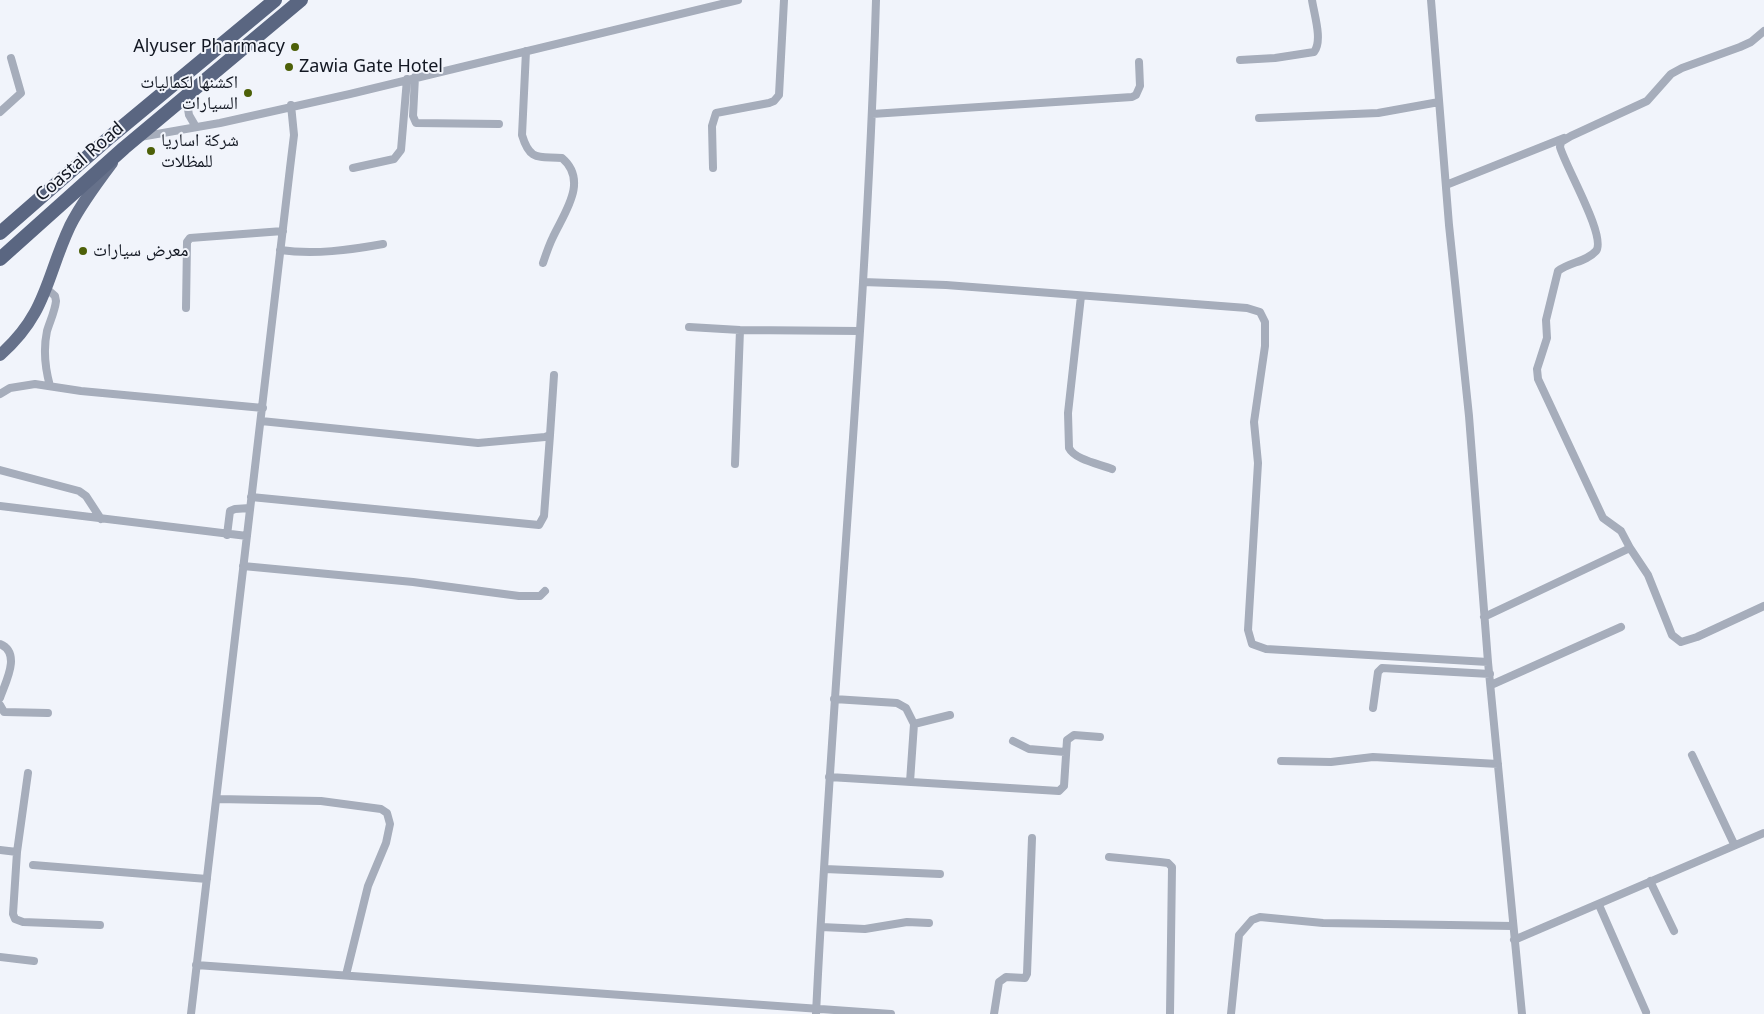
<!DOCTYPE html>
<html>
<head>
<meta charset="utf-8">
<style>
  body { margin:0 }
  canvas { display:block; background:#f1f4fb }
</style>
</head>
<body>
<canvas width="1764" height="1014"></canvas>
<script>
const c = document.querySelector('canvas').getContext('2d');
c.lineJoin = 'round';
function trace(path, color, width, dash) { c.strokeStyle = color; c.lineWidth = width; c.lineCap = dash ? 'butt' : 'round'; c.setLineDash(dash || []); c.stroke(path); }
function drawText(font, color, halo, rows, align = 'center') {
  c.font = font + ' "Noto Sans","Noto Naskh Arabic",sans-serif'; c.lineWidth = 4; c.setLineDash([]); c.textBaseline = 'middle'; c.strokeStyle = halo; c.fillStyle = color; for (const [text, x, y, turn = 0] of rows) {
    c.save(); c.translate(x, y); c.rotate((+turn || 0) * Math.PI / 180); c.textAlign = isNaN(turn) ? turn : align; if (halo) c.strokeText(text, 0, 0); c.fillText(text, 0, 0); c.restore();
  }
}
const minor = new Path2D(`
  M1431 0 1449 225 1469 416 1488 662 1522 1014
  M526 51 522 135C530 162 539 156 562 158 589 181 564 213 553 237 549 245 546 254 543 263
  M1240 60 1275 58 1314 52C1323 41 1314 14 1312 0
  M415 77 413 116 416 123 499 124
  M186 97 189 115 196 127
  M0 112 21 93 11 58
  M872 114 1132 97 1136 95 1140 86 1139 62
  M1259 118 1378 113 1439 102
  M140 137 220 123 350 94 738 0
  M353 168 394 159 401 150 407 79
  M713 168 712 126 716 113 769 103 774 101 779 95 784 0
  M1446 185 1564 138
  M280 250C314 255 350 250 383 244
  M863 282 946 285 1247 308 1260 312 1265 322V346L1254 422 1258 463 1248 630 1252 644 1266 649 1488 662
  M47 289 55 296 56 301C55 311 50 321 47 331 43 350 45 368 50 386
  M1081 296 1068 413 1069 448C1075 460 1100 464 1112 469
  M186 308 187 242 190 238 283 231
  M689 327 740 330 860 331
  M0 394 10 388 35 384 81 391 263 408
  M261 421 478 443 545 437 550 435 554 375
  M735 464 740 330
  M0 470 79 491 86 496 101 519
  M251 497 539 525 544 516 550 435
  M0 506 247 536
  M227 535 230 511 235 509 250 508
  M1630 548 1621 531 1603 518 1538 379 1537 369 1547 338 1546 320 1558 271C1570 262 1586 262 1596 251 1607 237 1565 166 1560 147L1561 142 1571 136 1647 101 1671 74 1682 68 1740 47 1751 42 1764 31
  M243 566 413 582 519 596H540L545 591
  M1484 617 1630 548 1648 575 1672 635 1681 642 1697 637 1764 606
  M0 644C22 653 5 683 0 698
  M1491 685 1621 627
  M834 699 897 703 906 708 914 724 910 782
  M0 705 4 712 48 713
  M1373 708 1378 672 1382 668 1490 674
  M914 724 950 715
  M1013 741 1029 749 1065 752
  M1692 755 1734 844
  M1281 761 1331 762 1373 757 1498 764
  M28 773 17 852 13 914 15 919 23 922 100 925
  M829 777 1059 791 1064 786 1067 740 1074 735 1100 737
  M217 799 321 801 381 809 387 813 390 824 386 843 368 886 346 975
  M0 850 17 852
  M1109 857 1160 862 1168 863 1172 867 1170 1014
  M33 865 207 879
  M825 869 940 874
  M1650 881 1674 931
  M1599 905 1646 1012
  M821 927 865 929 907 922 929 923
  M1514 940 1764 833
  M0 957 34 961
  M196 965 891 1014
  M191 1014 290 168 294 135 291 105
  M816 1014C832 676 866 339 876 0
  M994 1014 999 982 1006 977 1025 978 1027 974 1032 838
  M1231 1014 1239 935 1252 920 1260 917 1323 923 1513 926`);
const primary = new Path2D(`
  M0 355C47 314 46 277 70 226 81 204 97 183 112 163`);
const trunk = new Path2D(`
  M0 233 110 137 275 0
  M0 259 124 148 301 0`);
const markers = [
  [295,47,5,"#4d6008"],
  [289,67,5,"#4d6008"],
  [248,93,5,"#4d6008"],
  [151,151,5,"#4d6008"],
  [83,251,5,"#4d6008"]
];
const poiNames = [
  ["Alyuser Pharmacy",285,47,"right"],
  ["Zawia Gate Hotel",299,67],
  ["اكشنها لكماليات",238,83,"right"],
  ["السيارات",238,104,"right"],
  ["شركة اساريا",161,141],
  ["للمظلات",161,162],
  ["معرض سيارات",93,251]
];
const streetNames = [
  ["Coastal Road",80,162,-41]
];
trace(minor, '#a6adbb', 8);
trace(primary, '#66718a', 12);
trace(trunk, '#5a6681', 14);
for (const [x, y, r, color] of markers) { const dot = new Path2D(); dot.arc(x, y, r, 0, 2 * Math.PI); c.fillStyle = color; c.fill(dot); trace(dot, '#f1f4fb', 2); }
drawText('18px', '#121722', '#f1f4fb', poiNames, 'left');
drawText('18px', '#121722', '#f1f4fb', streetNames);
</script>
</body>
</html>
